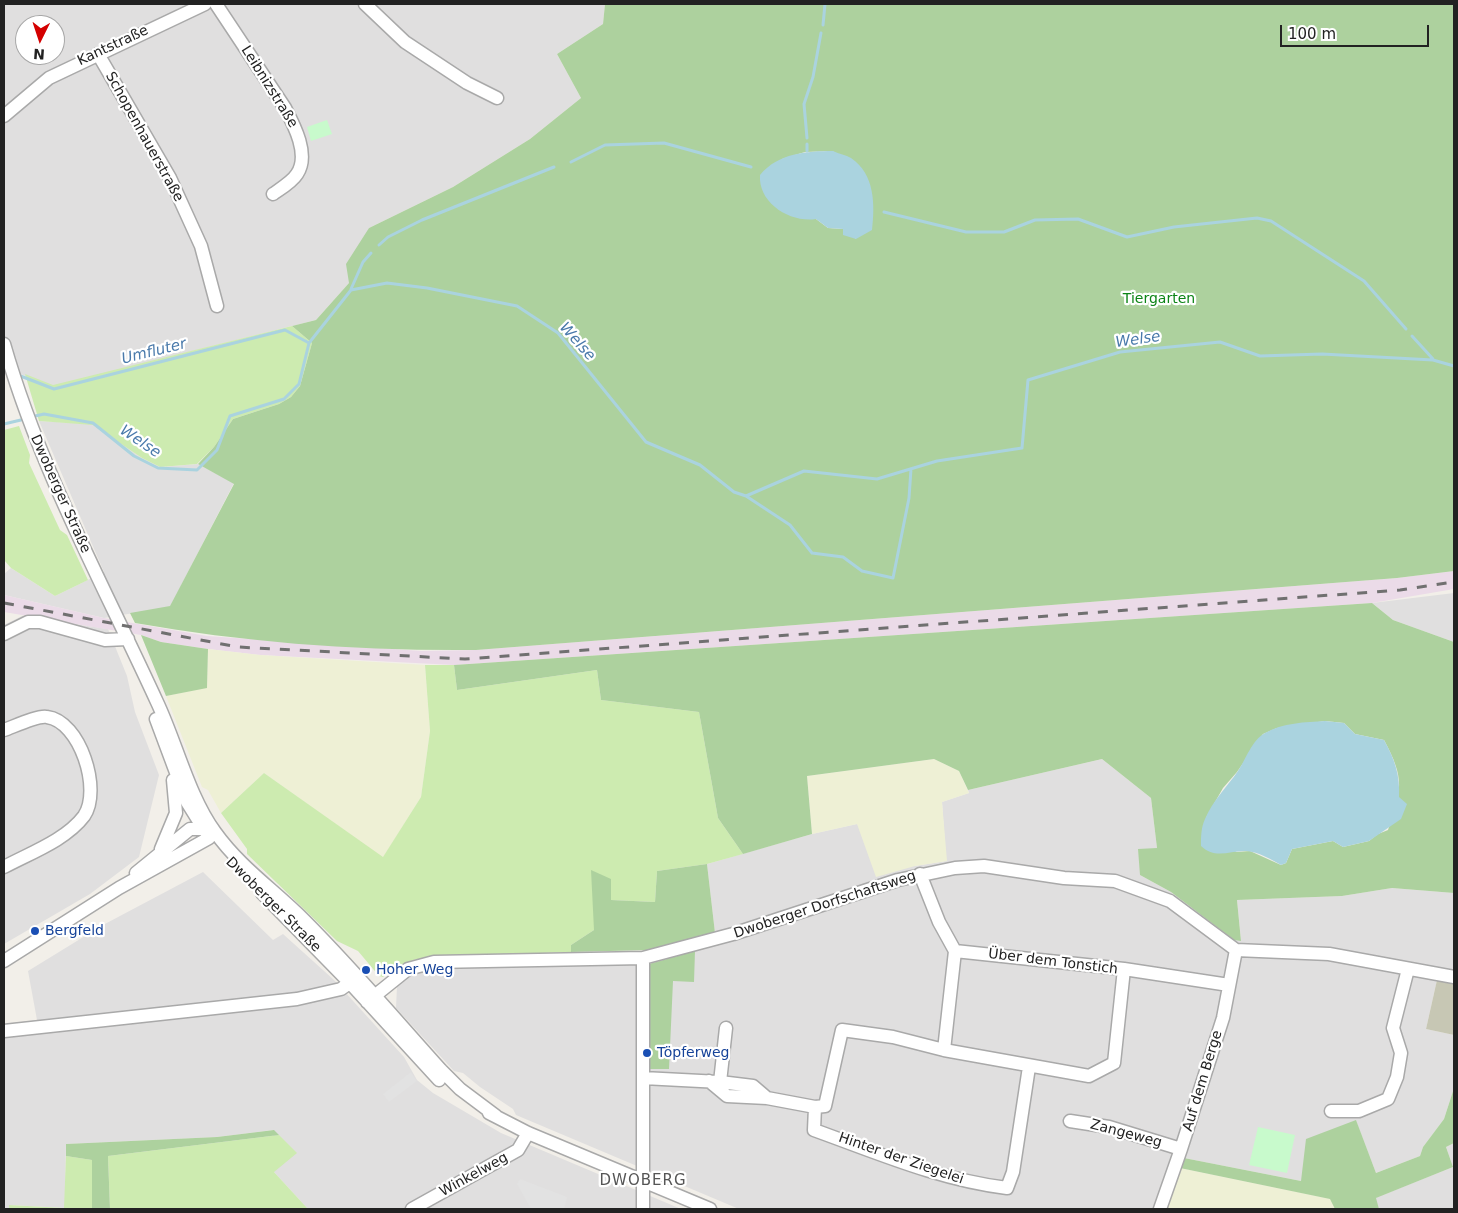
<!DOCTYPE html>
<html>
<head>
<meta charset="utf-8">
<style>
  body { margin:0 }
  #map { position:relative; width:1458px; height:1213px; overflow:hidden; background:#f2efe9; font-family:"DejaVu Sans",sans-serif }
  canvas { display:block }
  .frame { position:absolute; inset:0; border:5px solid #222; pointer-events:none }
  .north { position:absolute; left:15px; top:15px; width:50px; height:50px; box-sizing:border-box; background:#fff; border:1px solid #a7a7a7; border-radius:50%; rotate:184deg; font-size:14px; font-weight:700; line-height:20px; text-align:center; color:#222 }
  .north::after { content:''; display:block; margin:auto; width:18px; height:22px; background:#d40000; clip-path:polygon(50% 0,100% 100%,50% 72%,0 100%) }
  .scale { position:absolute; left:1280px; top:25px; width:149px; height:22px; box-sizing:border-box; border:2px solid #222; border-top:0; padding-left:6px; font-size:15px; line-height:18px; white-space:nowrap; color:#222; -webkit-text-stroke:4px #fff; paint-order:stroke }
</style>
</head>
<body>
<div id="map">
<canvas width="1458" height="1213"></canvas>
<div class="frame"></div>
<div class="north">N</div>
<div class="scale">100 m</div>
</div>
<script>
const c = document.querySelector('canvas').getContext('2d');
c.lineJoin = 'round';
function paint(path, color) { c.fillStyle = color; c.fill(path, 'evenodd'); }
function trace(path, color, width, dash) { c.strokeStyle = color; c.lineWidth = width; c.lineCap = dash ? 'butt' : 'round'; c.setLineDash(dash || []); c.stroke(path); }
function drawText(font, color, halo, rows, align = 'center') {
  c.font = font + ' "DejaVu Sans",sans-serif'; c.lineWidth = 4.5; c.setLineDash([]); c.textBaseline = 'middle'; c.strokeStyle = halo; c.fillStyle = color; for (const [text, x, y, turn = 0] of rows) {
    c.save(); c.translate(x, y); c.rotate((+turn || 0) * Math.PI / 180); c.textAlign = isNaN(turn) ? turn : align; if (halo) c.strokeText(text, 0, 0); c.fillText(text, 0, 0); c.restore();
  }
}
const residential = new Path2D(`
  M4 4H605L603 24 557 54 581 98 530 139 453 187 369 228 349 283 316 320 53 386 4 368ZM25 25H55V55H25Z
  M39 421 93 424 142 458 160 467 198 464 234 483 170 607 104 618 4 595V574L11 568 55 596 104 572Z
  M1454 593V642L1393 620 1372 603Z
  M22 616 108 629 127 676 135 712 159 775 139 857 90 894 4 944V625Z
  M1102 759 1151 798 1157 848 1140 875 1171 892 1234 940H1241L1237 900 1342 896 1392 888 1454 893V984L1437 980 1426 1029 1454 1035V1088L1444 1119 1423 1147 1420 1156 1376 1173 1356 1121 1301 1181 1184 1158 1164 1209H739L516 1115 513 1109 480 1087 463 1073 454 1071 396 1008 397 986 415 973 456 966 649 964 673 981H693L695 938 715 933 707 864 812 834 857 824 915 866 946 861 942 802 969 793 968 790Z
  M203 872 273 940 283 934 334 980 404 1057 417 1080 433 1093 501 1133 681 1209H308L274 1172 273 1130 217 1137 66 1144 65 1208 10 1205 9 1209H4V1024L37 1020 28 971 103 925Z
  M1454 1143V1209H1379L1375 1198 1453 1167 1446 1147Z`);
const industrial = new Path2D(`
  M1454 571V589L1372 603 454 665 260 655 208 649 161 642 141 635 4 612V595L104 618 207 636 422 651 476 650 1397 578Z`);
const construction = new Path2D(`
  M1437 980 1454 984V1035L1426 1029Z`);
const farmland = new Path2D(`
  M208 649 260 655 425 665 430 731 421 797 383 858 264 773 221 813 208 790 202 787 166 696 207 687Z
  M934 759 959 771 969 793 942 802 947 861 915 866 876 877 857 824 812 834 807 776Z
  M1180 1168 1331 1199 1335 1209H1164Z`);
const grass = new Path2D(`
  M292 326 312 343 300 386 291 397 279 404 233 419 214 447 197 464 160 467 142 458 93 425 39 421 25 374 53 385Z
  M19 426 30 455 29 463 60 530 67 535 88 580 55 596 11 568 4 560V430Z
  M425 665H454L457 690 597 670 601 700 699 712 718 818 743 854 707 864 657 871 655 902 611 900 594 909V930L571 945V952L429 957 413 960 383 977 379 976 358 951 337 941 247 854V849L221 813 264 773 383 857 421 797 430 731Z
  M279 1135 297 1153 274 1172 308 1209H110L108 1156Z
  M66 1156 92 1160V1209H9V1205L64 1208Z`);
const forest = new Path2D(`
  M605 4H1454V571L1397 578 476 650C362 651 247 643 135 623L130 613 170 606 234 484 198 464 214 447 233 419 279 404 291 397 300 386 312 343 292 326 316 320 349 283 346 264 369 228 453 187 530 139 581 98 557 54 603 24ZM833 151 856 239 843 229 828 228 816 219 782 159 805 152Z
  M1372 603 1393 620 1454 642V893L1392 888 1342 896 1237 900 1241 941 1234 940 1171 892 1140 875 1138 849 1157 848 1151 798 1102 759 968 790 959 771 934 759 807 776 812 834 743 854 718 818 699 712 601 700 597 670 457 690 454 665ZM1325 721 1344 723 1355 734 1384 740C1405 779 1402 790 1388 830L1378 834 1369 841 1343 847 1333 841 1292 849 1286 863 1281 865 1250 851 1236 852 1206 818 1223 788 1237 772 1263 734 1277 728Z
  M141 635 161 642 208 649 207 688 166 696Z
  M707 864 715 933 649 950 571 952V945L594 930 591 870 611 879V900L655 902 657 871Z
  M695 951 694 982 673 981 669 1069H649V964Z
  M1454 1088V1143L1446 1147 1453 1167 1376 1198 1379 1209H1335L1330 1199 1180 1168 1184 1158 1301 1181 1306 1139 1356 1120 1376 1173 1420 1156 1423 1147 1444 1119Z
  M274 1130 279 1135 108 1156 110 1209H92V1160L66 1156V1144L217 1137Z`);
const park = new Path2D(`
  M327 120 332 134 311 141 307 127Z
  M1258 1127 1295 1135 1287 1173 1249 1165Z`);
const parking = new Path2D(`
  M411 1072 417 1081 389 1102 383 1094Z
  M520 1179 567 1197 564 1209H531L517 1184Z`);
const water = new Path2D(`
  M833 151C839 154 846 155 851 158 875 174 875 205 872 230L856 239 843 235V229L828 228 816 219C790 223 758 203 760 175 778 153 807 151 833 151Z
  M1325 721 1344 723 1355 734 1384 740C1395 760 1400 775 1399 797L1407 804 1401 819 1369 841 1343 847 1333 841 1292 849 1286 863 1281 865C1271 859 1258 852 1247 851 1230 850 1216 860 1201 846 1201 836 1201 828 1205 819 1213 800 1227 787 1238 771 1246 759 1252 740 1265 733 1282 723 1306 722 1325 721Z`);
const stream = new Path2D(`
  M823 25 825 4
  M807 138 804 104 813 77 821 33
  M807 151V144
  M571 162 605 145 664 143 751 167
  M884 212 966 232H1004L1035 220 1078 219 1127 237 1174 227 1257 218 1271 221 1364 281 1406 329
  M379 245 388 237 422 220 554 167
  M351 289 363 262 371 253
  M1412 336 1433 359
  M18 375 54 389 285 330 309 343
  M31 417 44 414 93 423 134 456 158 468 197 470 217 450 230 416 284 399 299 384 309 343 351 290 387 283 427 288 517 306 558 333 646 442 700 465 734 492 746 496 804 471 877 479 937 461 1022 448 1028 380 1120 352 1220 342 1260 356 1322 354 1433 360 1454 366
  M4 424 25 419
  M746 496 790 525 812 553 843 557 862 571 893 578 909 498 911 469`);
const minor = new Path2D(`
  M216 4 285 108C294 125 310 155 297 174 292 182 280 189 273 194
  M365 4 405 42 467 83 497 98
  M98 54 170 178 201 246 217 306
  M4 116 49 78 205 4
  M4 344C40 470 103 584 157 702 176 742 189 797 215 832 240 867 274 890 304 920 352 968 396 1020 441 1070L460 1089 496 1116
  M4 634 28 622H40L105 640 128 639
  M156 719 187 802 205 831
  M4 730C13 727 38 715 47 717 80 721 102 790 84 816 66 840 30 853 4 867
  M161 849 176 813 173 780
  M136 873 190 829H210
  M262 893 350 983 439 1080
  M643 958V1209
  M4 961 119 888 209 838 213 829
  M1124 969 1229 985
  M367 1002 408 969 434 962 643 958 733 934 898 880 955 868 984 866 1064 878 1115 881 1170 901 1236 950 1329 954 1454 977
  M4 1031 297 999 341 989 355 979
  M944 1050 1089 1076 1114 1063 1124 969 955 951
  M643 1078 720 1082 726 1028
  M709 1081 727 1096 767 1098
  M720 1082 753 1086 767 1098 815 1107 825 1106 842 1030 893 1037 944 1050 955 951 939 922 920 874
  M815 1107 814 1130C878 1153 940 1180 1007 1188L1013 1172 1029 1067
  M1331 1111H1359L1388 1099 1397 1077 1401 1053 1393 1028 1408 969
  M489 1113 528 1133 710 1209
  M1070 1121 1109 1127 1181 1149
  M412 1209 518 1150 528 1133
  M1160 1209 1181 1149 1223 1018 1236 950`);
const rail = new Path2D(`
  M4 603 238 647 465 659 1400 590 1454 582`);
const markers = [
  [35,931,5,"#1a4fb4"],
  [366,970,5,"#1a4fb4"],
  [647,1053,5,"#1a4fb4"]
];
const streetNames = [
  ["Kantstraße",113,46,-25],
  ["Leibnizstraße",269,87,58],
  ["Schopenhauerstraße",144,137,61],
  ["Dwoberger Straße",60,494,66],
  ["Dwoberger Straße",273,905,45],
  ["Dwoberger Dorfschaftsweg",825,905,-18],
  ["Über dem Tonstich",1053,962,7],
  ["Auf dem Berge",1203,1081,-73],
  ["Zangeweg",1126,1134,15],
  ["Hinter der Ziegelei",901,1159,19],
  ["Winkelweg",474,1175,-29]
];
const parkNames = [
  ["Tiergarten",1159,299]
];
const transitNames = [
  ["Bergfeld",45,931],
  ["Hoher Weg",376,970],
  ["Töpferweg",657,1053]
];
const waterNames = [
  ["Welse",1138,340,-8],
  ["Welse",577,342,48],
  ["Umfluter",154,352,-14],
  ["Welse",140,442,34]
];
const neighbourhoodNames = [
  ["DWOBERG",643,1181]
];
paint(residential, '#e0dfdf');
paint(industrial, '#ebdbe8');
paint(construction, '#c7c7b4');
paint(farmland, '#eef0d5');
paint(grass, '#cdebb0');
paint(forest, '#add19e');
paint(park, '#c8facc');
paint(parking, '#e2e2e2');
paint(water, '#aad3df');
trace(stream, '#aad3df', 3);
trace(minor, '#a9a9a9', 15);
trace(minor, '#fff', 12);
trace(rail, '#707070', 3, [10, 10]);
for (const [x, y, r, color] of markers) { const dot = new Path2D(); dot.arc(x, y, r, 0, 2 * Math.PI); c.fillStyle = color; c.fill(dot); trace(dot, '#fff', 2); }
drawText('14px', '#222', '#fff', streetNames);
drawText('14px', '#0c8416', '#fff', parkNames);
drawText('14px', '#164399', '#fff', transitNames, 'left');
drawText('italic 15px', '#4a7aab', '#fff', waterNames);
c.letterSpacing = '1px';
drawText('15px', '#555', '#fff', neighbourhoodNames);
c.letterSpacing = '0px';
</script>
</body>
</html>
